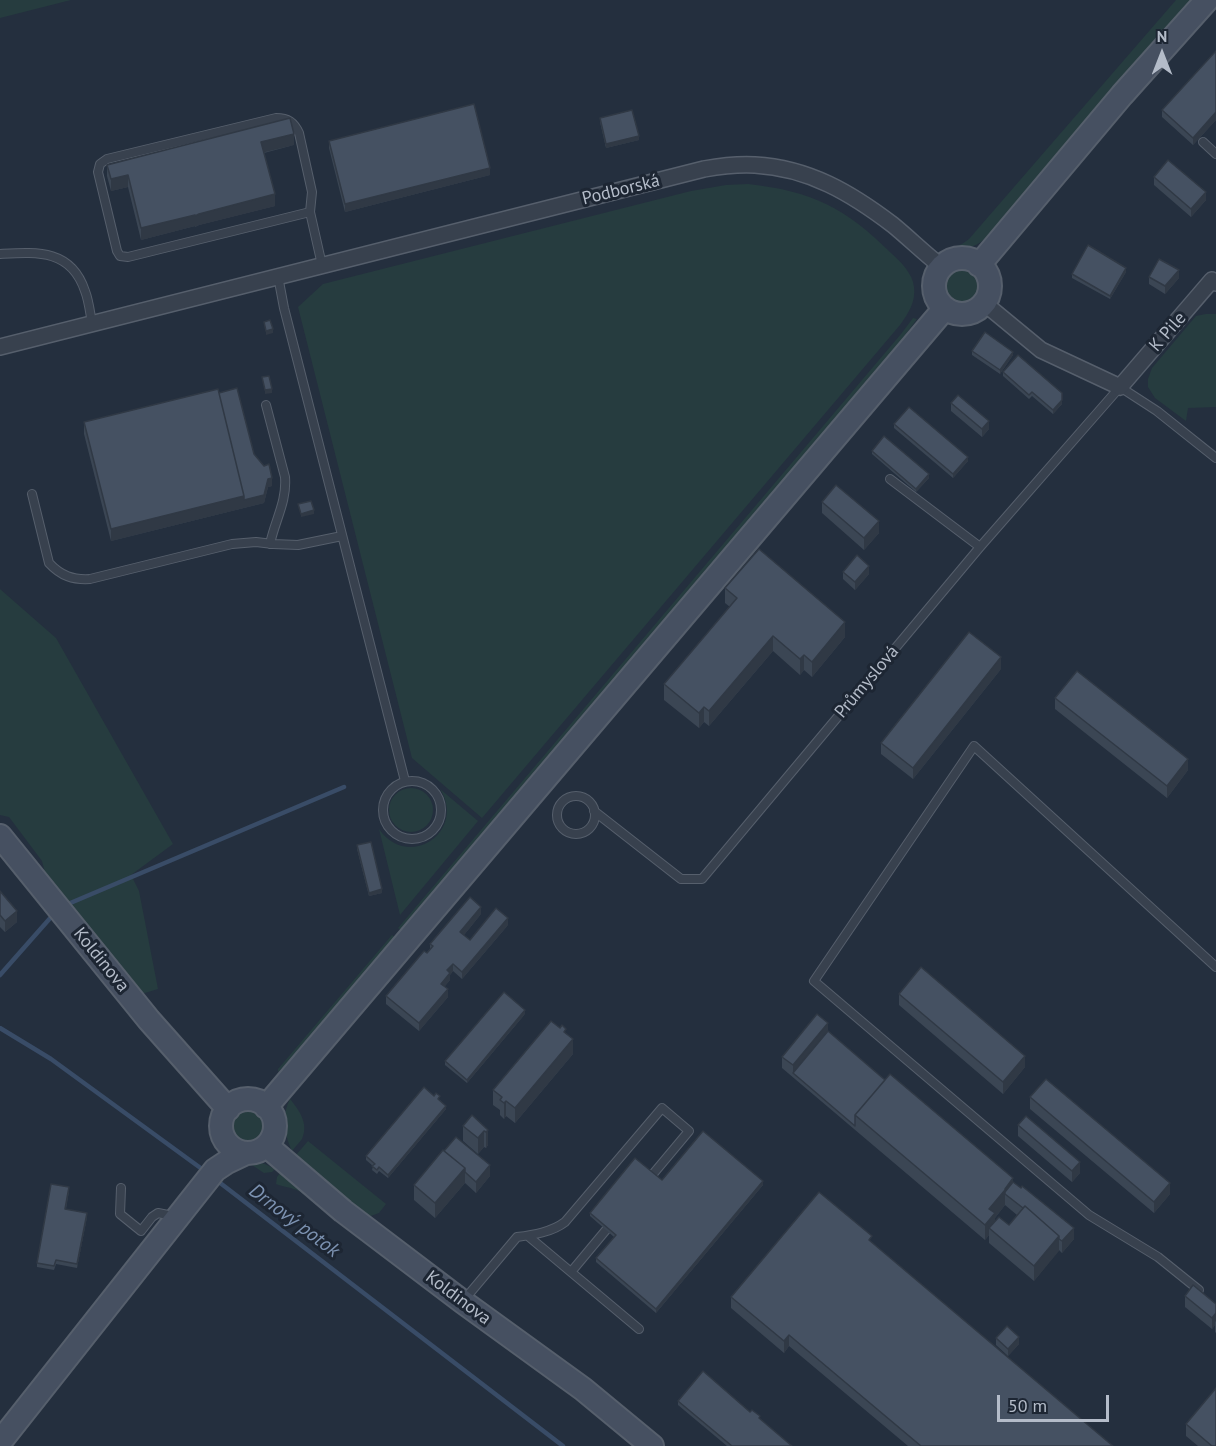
<!DOCTYPE html>
<html>
<head>
<meta charset="utf-8">
<style>
  body { margin:0 }
  #map { position:relative; width:1216px; height:1446px; overflow:hidden; background:#242f3e; font-family:"PT Sans",sans-serif }
  canvas { display:block }
  .north { position:absolute; left:1132px; top:24px; width:60px; height:60px; -webkit-text-stroke:4px #1d2633; paint-order:stroke; rotate:0deg; font-size:16px; font-weight:700; line-height:24px; text-align:center; color:#b4bcc9 }
  .north::after { content:''; display:block; margin:auto; width:21px; height:27px; background:#b4bcc9; clip-path:polygon(50% 0,100% 100%,50% 72%,0 100%) }
  .scale { position:absolute; left:997px; top:1395px; width:112px; height:27px; box-sizing:border-box; border:3px solid #b4bcc9; border-top:0; padding-left:8px; font-size:18px; line-height:21px; white-space:nowrap; color:#b4bcc9; -webkit-text-stroke:4px #1d2633; paint-order:stroke }
</style>
</head>
<body>
<div id="map">
<canvas width="1216" height="1446"></canvas>
<div class="north">N</div>
<div class="scale">50 m</div>
</div>
<script>
const c = document.querySelector('canvas').getContext('2d');
c.lineJoin = 'round';
function paint(path, color) { c.fillStyle = color; c.fill(path, 'evenodd'); }
function trace(path, color, width, dash) { c.strokeStyle = color; c.lineWidth = width; c.lineCap = dash ? 'butt' : 'round'; c.setLineDash(dash || []); c.stroke(path); }
function drawText(font, color, halo, rows, align = 'center') {
  c.font = font + ' "PT Sans",sans-serif'; c.lineWidth = 6; c.setLineDash([]); c.textBaseline = 'middle'; c.strokeStyle = halo; c.fillStyle = color; for (const [text, x, y, turn = 0] of rows) {
    c.save(); c.translate(x, y); c.rotate((+turn || 0) * Math.PI / 180); c.textAlign = isNaN(turn) ? turn : align; if (halo) c.strokeText(text, 0, 0); c.fillText(text, 0, 0); c.restore();
  }
}
const green = new Path2D(`
  M0 0H71L0 18Z
  M1176 0H1196L994 231C979 245 970 251 948 249L962 244 969 239Z
  M748 184C812 191 846 208 891 253 901 262 913 274 914 287 916 302 908 314 900 325L482 818 412 758 298 307 323 284 691 191 726 185Z
  M944 284a18 18 0 1 1 36 0a18 18 0 1 1-36 0Z
  M1206 314H1216V407L1188 408 1186 421 1155 398 1148 387V379L1152 368 1196 316Z
  M913 318 917 319 882 366 403 932 398 928 901 334Z
  M0 589 56 638 173 844 131 875 139 891 158 989 138 995 48 884 42 861 9 817 0 815Z
  M389 810a22 22 0 1 1 44 0a22 22 0 1 1-44 0Z
  M440 789 478 821 400 915 379 829C408 871 467 832 440 789Z
  M392 935 397 939 303 1048 278 1072V1069Z
  M290 1099C299 1110 309 1123 302 1139 299 1143 295 1147 292 1151 284 1133 281 1117 290 1099Z
  M231 1126a18 18 0 1 1 36 0a18 18 0 1 1-36 0Z
  M308 1141 386 1204 379 1213 365 1218 328 1188 296 1155Z
  M257 1162 265 1164 275 1169 272 1172 264 1173 249 1163Z
  M280 1173 289 1178 345 1224 344 1226C330 1215 315 1201 299 1191 291 1187 283 1187 276 1184L277 1177Z`);
const stream = new Path2D(`
  M68 904 344 787
  M0 975 52 916
  M0 1028 51 1059 206 1172
  M215 1179 563 1446`);
const lane = new Path2D(`
  M1203 142 1216 154
  M310 212 128 257 120 256 117 251 98 172 100 164 107 159 276 118C288 118 294 122 299 133L312 192 310 212 322 265
  M0 254C37 252 71 249 85 291 89 301 90 313 92 323
  M278 276 284 308 405 781
  M266 405 285 477C287 502 275 520 270 544
  M890 479 980 547
  M32 494 49 563C61 576 73 580 90 579L232 544 256 542 273 544 298 545 342 536
  M383 810a29 29 0 1 1 58 0a29 29 0 1 1-58 0Z
  M557 815a19 19 0 1 1 38 0a19 19 0 1 1-38 0Z
  M594 811 681 879H702L980 547 1120 387 1157 411 1216 458
  M121 1188 120 1214 141 1231 152 1217 158 1213 173 1216
  M528 1236 639 1329
  M571 1272 611 1224
  M1199 1290 1158 1257 1089 1215 814 981 974 746 1216 967
  M464 1300 517 1237C533 1235 552 1232 565 1222L662 1108 689 1131 648 1180`);
const street = new Path2D(`
  M984 303 1041 350 1120 387 1212 280 1216 283
  M0 347 704 169C721 166 738 164 755 165 809 168 851 193 893 225 910 239 925 254 942 267`);
const secondary = new Path2D(`
  M934 286a28 28 0 1 1 56 0a28 28 0 1 1-56 0Z
  M979 265 1122 95 1207 0
  M0 836 149 1020 228 1109
  M221 1126a27 27 0 1 1 54 0a27 27 0 1 1-54 0Z
  M266 1107 945 308
  M267 1146 343 1211 463 1302 583 1389 652 1446
  M0 1442 215 1170 227 1162 246 1153`);
const wall = new Path2D(`
  M1216 51V120L1193 145 1162 117V110Z
  M600 118 639 140 606 148 600 122Z
  M329 141 490 175 345 212 329 148Z
  M294 145 264 153 275 206 199 225 195 227V226L141 240 128 187 111 191 107 176V165Z
  M1154 177 1206 200 1191 217 1154 185Z
  M1126 272 1110 299 1072 278V274Z
  M1149 277 1179 278 1165 294 1149 284Z
  M972 351 1013 355 1000 374 972 355Z
  M1003 372 1062 404 1053 414 1032 396 1029 399 1003 376Z
  M219 393 272 486 268 487 264 503 111 541 84 434V422Z
  M951 403 989 429 982 437 951 411Z
  M894 424 968 461 953 478 894 428Z
  M872 451 929 478 916 492 872 454Z
  M822 502 879 533 864 550 822 513Z
  M843 572 869 574 855 590 843 579Z
  M725 588 845 637 812 677 804 670 800 675 773 651 709 726 704 722 699 728 664 700V684L730 607 725 603Z
  M1001 669 913 779 881 754V743Z
  M1055 698 1188 770 1167 798 1055 709Z
  M357 845 382 893 369 896 357 849Z
  M0 891 17 922 5 932 0 927Z
  M481 914 464 935 470 940 508 925 462 979 453 971 450 975V980L444 987 448 997 419 1031 386 1004V996L430 949V944Z
  M899 994 1025 1067 1003 1094 899 1005Z
  M525 1014 467 1083 445 1065V1061Z
  M828 1031 885 1080 1013 1182 1074 1239 1062 1253 1059 1250 1034 1281 989 1243V1235L985 1240 782 1068V1057ZM1005 1205 1017 1215 1009 1225 995 1221V1218Z
  M566 1034 573 1054 515 1123 506 1116 504 1119 500 1115V1110L493 1105V1090Z
  M1030 1097 1170 1194 1154 1213 1030 1109Z
  M440 1100 446 1109 388 1178 379 1171 377 1174 372 1170 373 1166 366 1160V1156Z
  M1018 1125 1080 1173 1072 1182 1018 1136Z
  M463 1126 488 1130V1145L486 1148 484 1147 478 1154 463 1141Z
  M444 1151 490 1176 476 1193 465 1183 435 1218 414 1200V1185Z
  M662 1180 763 1185 656 1313 596 1262V1258L614 1237 590 1216V1213Z
  M69 1191 66 1209 87 1217 77 1268 56 1264 54 1270 37 1267V1263Z
  M872 1243 1113 1446H908L789 1346 784 1353 731 1308V1297Z
  M1185 1296 1216 1304V1333L1215 1332V1325L1212 1329 1185 1307Z
  M996 1338 1019 1344 1008 1356 996 1345Z
  M678 1401 760 1419 792 1446H727L678 1405Z
  M1186 1424 1216 1446H1198L1186 1436Z`);
const shadedWall = new Path2D(`
  M1216 112V120L1193 145V138Z
  M294 134V145L261 153V142Z
  M639 136V140L606 148V144Z
  M490 168V175L345 212V204Z
  M128 175V187L111 191V179Z
  M1206 192V200L1191 217V209Z
  M275 194V206L199 225 195 227V216L199 214Z
  M195 215V226L141 240V228Z
  M1126 268V272L1110 299V296Z
  M1179 270V278L1165 294V286Z
  M273 329V333L266 335V331Z
  M1013 352V355L1000 374V370Z
  M272 389V393L265 394V390Z
  M1062 400V404L1053 414V410Z
  M989 421V429L982 437V429Z
  M968 457V461L953 478V474Z
  M929 474V478L916 492V489Z
  M272 478V486L268 487 264 503 111 541V529Z
  M314 510V514L301 517V514Z
  M879 521V533L864 550V538Z
  M869 566V574L855 590V582Z
  M845 622V637L812 677V662Z
  M773 636V651L709 726V711Z
  M804 655V670L800 675V659Z
  M1001 657V669L913 779V768Z
  M704 707V722L699 728V713Z
  M1188 759V770L1167 798V786Z
  M382 889V893L369 896V893Z
  M481 907V914L460 940V932Z
  M17 911V922L5 932V921Z
  M508 918V925L462 979V972Z
  M453 964V971L450 975V980L441 991V984L447 970Z
  M448 989V997L419 1031V1023Z
  M525 1010V1014L467 1083V1080Z
  M828 1023V1034L793 1073V1077V1065Z
  M573 1039V1054L515 1123V1108Z
  M1025 1056V1067L1003 1094V1082Z
  M506 1101V1116L504 1119V1103Z
  M446 1106V1109L388 1178V1175Z
  M488 1130V1145L486 1148V1132Z
  M484 1131V1147L478 1154V1138Z
  M1080 1162V1173L1072 1182V1171Z
  M490 1165V1176L476 1193V1182Z
  M465 1168V1183L435 1218V1203Z
  M1013 1178V1193L1005 1194V1205L995 1218V1228H989V1235L985 1240V1225L989 1209Z
  M763 1181V1185L656 1313V1309Z
  M1170 1183V1194L1154 1213V1202Z
  M87 1213V1217L77 1268V1264Z
  M1074 1228V1239L1062 1253V1241Z
  M1059 1236V1251L1034 1281V1266Z
  M1216 1313V1322L1215 1321V1325L1212 1329V1318Z
  M789 1335V1346L784 1353V1341Z
  M1019 1337V1344L1008 1356V1349Z`);
const building = new Path2D(`
  M1216 51V112L1193 138 1162 110Z
  M474 104 490 168 345 204 329 141Z
  M632 110 639 136 606 144 600 118Z
  M290 118 294 134 261 142 275 194 199 214 195 216V215L141 228 128 175 111 179 107 165Z
  M1168 160 1206 192 1191 209 1154 177Z
  M1088 245 1126 268 1110 296 1072 274Z
  M1159 259 1179 270 1165 286 1149 277Z
  M270 320 273 329 266 331 264 322Z
  M985 332 1013 352 1000 370 972 351Z
  M1018 355 1062 393V400L1053 410 1032 392 1029 395 1003 372Z
  M269 376 272 389 265 390 262 377Z
  M237 388 254 454 264 466 269 464 272 478 268 479 264 495 244 500V496L219 393Z
  M218 389 244 496 111 529 84 422Z
  M958 395 989 421 982 429 951 403Z
  M909 407 968 457 953 474 894 424Z
  M884 436 929 474 916 489 872 451Z
  M836 485 879 521 864 538 822 502Z
  M311 501 314 510 301 514 298 504Z
  M759 549 845 622 812 662 804 655 800 659 773 636 709 711 704 707 699 713 664 684 737 598 725 588Z
  M857 555 869 566 855 582 843 572Z
  M969 632 1001 657 913 768 881 743Z
  M1077 671 1188 759 1167 786 1055 698Z
  M371 842 382 889 369 893 357 845Z
  M0 891 17 911 5 921 0 915Z
  M470 897 481 907 460 932 470 940 496 908 508 918 462 972 453 964 447 970 450 973 441 984 448 989 419 1023 386 996 424 951 427 953 433 946 430 944Z
  M921 967 1025 1056 1003 1082 899 994Z
  M504 992 525 1010 467 1080 445 1061Z
  M817 1014 828 1023 793 1065 782 1057Z
  M551 1021 560 1028 562 1025 566 1029 564 1032 573 1039 515 1108 506 1101 504 1103 500 1100 502 1097 493 1090Z
  M828 1031 885 1080 855 1115V1126L793 1073Z
  M890 1074 1013 1178 1005 1189V1190L989 1209 995 1213 985 1225 855 1115Z
  M1046 1079 1170 1183 1154 1202 1030 1097Z
  M424 1087 434 1096 436 1093 440 1096 438 1099 446 1106 388 1175 379 1167 377 1170 372 1166 375 1164 366 1156Z
  M472 1115 488 1130 486 1132 484 1131 478 1138 463 1126Z
  M1026 1116 1080 1162 1072 1171 1018 1125Z
  M703 1131 763 1181 656 1309 596 1258 616 1235 590 1213 635 1158 662 1180Z
  M456 1137 490 1165 476 1182 465 1172V1168L444 1151Z
  M443 1150 465 1168 435 1203 414 1185Z
  M1013 1182 1021 1188 1022 1186 1074 1228 1062 1241 1059 1239V1236L1025 1206 1023 1208 1005 1194V1192Z
  M51 1184 69 1187 65 1209 87 1213 77 1264 56 1260 54 1266 37 1263Z
  M819 1192 872 1236 869 1240 1113 1446H921L789 1335 784 1341 731 1297Z
  M1025 1206 1059 1236 1034 1266 989 1228 999 1217 1009 1225Z
  M1193 1285 1216 1304V1313L1212 1318 1185 1296Z
  M1007 1326 1019 1337 1008 1349 996 1338Z
  M703 1371 750 1412 752 1410 760 1416 759 1418 792 1446H732L678 1401Z
  M1216 1388V1446H1212L1186 1424Z`);
const streetNames = [
  ["Podborská",621,190,-14],
  ["K Pile",1168,332,-49],
  ["Průmyslová",867,682,-50],
  ["Koldinova",101,960,51],
  ["Koldinova",458,1298,37]
];
const waterNames = [
  ["Drnový potok",294,1221,37]
];
paint(green, '#263c3f');
trace(stream, '#394c67', 4.5);
trace(lane, '#565f6c', 10);
trace(street, '#565f6c', 18);
trace(secondary, '#565f6c', 26);
trace(lane, '#38414e', 8);
trace(street, '#38414e', 15);
trace(secondary, '#465061', 22);
paint(wall, '#3b4654');
paint(shadedWall, '#303945');
paint(building, '#455162');
trace(building, '#303945', 1.5);
drawText('18px', '#b4bcc9', '#1d2633', streetNames);
drawText('italic 20px', '#7c92b1', '#1d2633', waterNames);
</script>
</body>
</html>
